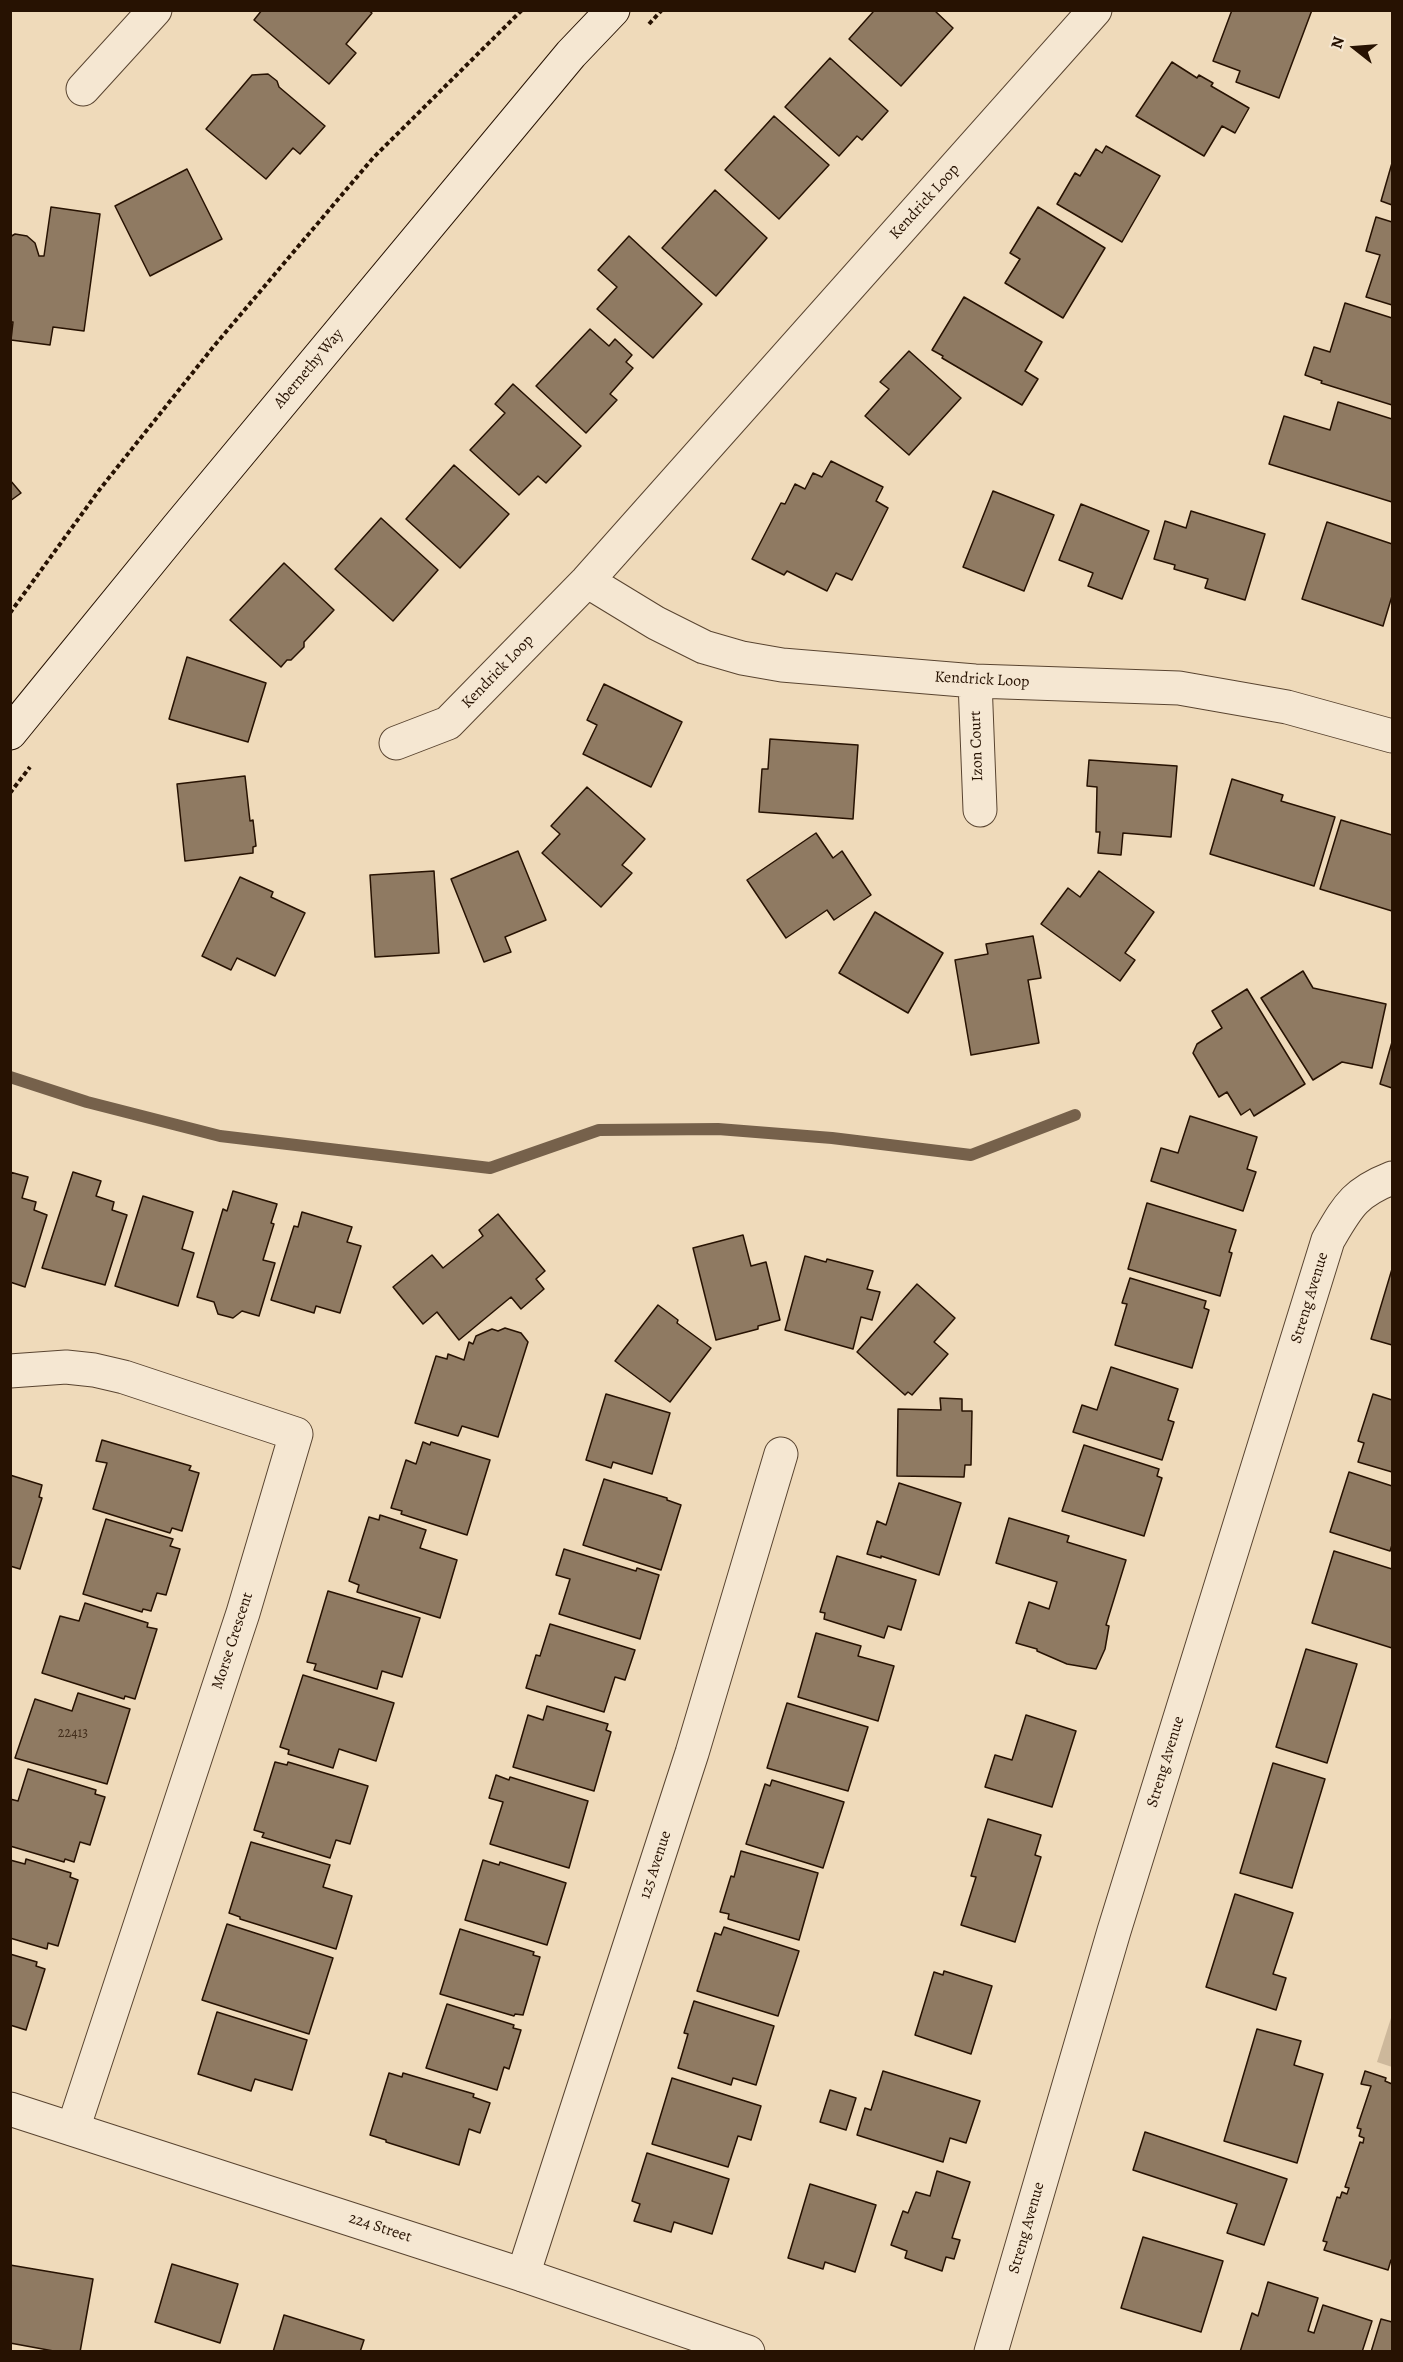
<!DOCTYPE html>
<html>
<head>
<meta charset="utf-8">
<style>
  body { margin:0 }
  #map { position:relative; width:1403px; height:2362px; overflow:hidden; background:#efdaba; font-family:Alegreya,serif }
  canvas { display:block }
  .frame { position:absolute; inset:0; border:12px solid #271202; pointer-events:none }
  .north { position:absolute; left:1325px; top:18px; width:60px; height:60px; -webkit-text-stroke:4px #f5e7d2; paint-order:stroke; rotate:287deg; font-size:16px; font-weight:700; line-height:24px; text-align:center; color:#271202 }
  .north::after { content:''; display:block; margin:auto; width:21px; height:27px; background:#271202; clip-path:polygon(50% 0,100% 100%,50% 72%,0 100%) }
</style>
</head>
<body>
<div id="map">
<canvas width="1403" height="2362"></canvas>
<div class="frame"></div>
<div class="north">N</div>
</div>
<script>
const c = document.querySelector('canvas').getContext('2d');
c.lineJoin = 'round';
function paint(path, color) { c.fillStyle = color; c.fill(path, 'evenodd'); }
function trace(path, color, width, dash) { c.strokeStyle = color; c.lineWidth = width; c.lineCap = dash ? 'butt' : 'round'; c.setLineDash(dash || []); c.stroke(path); }
function drawText(font, color, halo, rows, align = 'center') {
  c.font = font + ' Alegreya,serif'; c.lineWidth = 6; c.setLineDash([]); c.textBaseline = 'middle'; c.strokeStyle = halo; c.fillStyle = color; for (const [text, x, y, turn = 0] of rows) {
    c.save(); c.translate(x, y); c.rotate((+turn || 0) * Math.PI / 180); c.textAlign = isNaN(turn) ? turn : align; if (halo) c.strokeText(text, 0, 0); c.fillText(text, 0, 0); c.restore();
  }
}
const green = new Path2D(`
  M1391 2018 1392 2019V2067L1377 2062Z`);
const stream = new Path2D(`
  M10 1077 87 1102 220 1136 490 1168 599 1130 718 1129 832 1138 971 1155 1075 1115`);
const building = new Path2D(`
  M262 10H368L372 13 346 44 356 53 329 84 254 20Z
  M872 10H934L953 28 901 86 849 39 873 12Z
  M1232 10H1312L1279 98 1236 82 1240 71 1213 61Z
  M830 58 888 111 862 140 857 136 839 156 785 107Z
  M1172 62 1197 78 1199 75 1213 83 1211 86 1249 108 1235 133 1222 126 1204 156 1136 116Z
  M268 74 277 81 279 87 325 126 300 154 293 148 266 179 206 129 252 75Z
  M774 116 829 165 779 219 725 170Z
  M1106 146 1160 176 1122 242 1057 204 1075 173 1080 176 1096 149 1102 153Z
  M1392 163V205L1381 201Z
  M187 169 222 239 150 276 115 206Z
  M715 190 767 238 716 296 662 248Z
  M51 207 100 214 84 331 53 327 50 345 11 340 13 322H10V237L15 234 27 236 35 243 39 256H44Z
  M1038 207 1105 248 1063 318 1005 283 1020 259 1010 253Z
  M1376 217 1392 222V305L1366 297 1380 255 1366 251Z
  M629 236 702 304 653 358 597 309 617 287 598 270Z
  M964 297 1042 342 1025 371 1038 379 1022 405 942 358 943 356 932 350Z
  M1345 303 1392 318V405L1321 383 1322 381 1305 375 1314 347 1330 352Z
  M590 329 609 346 615 339 632 355 626 362 633 368 610 394 617 400 586 433 536 386Z
  M909 351 961 398 909 455 865 416 889 389 880 382Z
  M513 384 581 446 546 483 538 476 519 495 470 450 505 413 495 404Z
  M1338 402 1392 419V502L1269 464 1284 416 1330 430Z
  M831 461 883 487 876 501 888 508 852 580 836 573 827 591 787 571 784 575 752 559 781 503 785 504 795 484 805 489 813 473 822 477Z
  M454 465 509 514 460 568 406 519Z
  M10 480 21 493 10 501Z
  M993 491 1054 515 1024 591 963 567Z
  M1081 504 1149 531 1122 599 1088 586 1093 573 1059 560Z
  M1191 511 1265 534 1245 600 1205 588 1208 579 1174 569 1175 565 1154 559 1165 521 1186 528Z
  M381 518 438 570 393 621 335 569Z
  M1327 522 1392 544V596L1383 626 1302 599Z
  M284 563 334 610 304 642V647L291 660H287L281 667 230 620Z
  M187 657 266 683 248 742 169 719Z
  M604 684 682 722 651 787 583 754 597 725 587 720Z
  M770 739 858 745 853 819 759 812 762 769H768Z
  M1089 760 1177 766 1171 837 1123 833 1121 855 1098 853 1100 832H1096L1097 787 1087 786Z
  M245 776 250 821 253 820 256 846 253 847V853L185 861 177 784Z
  M1232 779 1283 795 1281 801 1335 817 1314 886 1210 854Z
  M587 787 645 839 622 865 632 873 601 907 542 853 560 834 551 826Z
  M1341 820 1392 835V911L1320 889Z
  M816 833 833 858 842 851 871 895 834 920 827 910 786 938 747 880Z
  M518 851 546 920 505 937 511 952 484 962 451 879Z
  M434 871 439 953 375 957 370 875Z
  M1099 871 1154 912 1125 953 1135 960 1120 981 1041 924 1068 888 1080 897Z
  M240 877 273 892 271 897 305 913 275 976 237 958 231 970 202 956Z
  M875 912 943 953 908 1013 839 973Z
  M1033 936 1041 978 1028 980 1039 1043 971 1055 955 960 988 954 986 944Z
  M1303 971 1313 988 1386 1004 1372 1068 1342 1062 1313 1080 1261 998Z
  M1247 989 1305 1084 1254 1116 1250 1109 1241 1115 1227 1092 1219 1097 1193 1053 1197 1044 1222 1028 1212 1011Z
  M1392 1042V1088L1380 1084Z
  M1190 1116 1257 1137 1247 1169 1256 1172 1243 1211 1151 1181 1161 1148 1178 1153Z
  M10 1172 28 1177 22 1198 36 1202 34 1210 47 1215 25 1287 10 1282Z
  M73 1172 101 1181 96 1196 114 1202 112 1210 127 1215 105 1285 42 1268Z
  M233 1191 277 1204 271 1223 274 1224 263 1260 275 1263 259 1316 242 1311 233 1318 218 1314 214 1302 197 1297 223 1209 227 1211Z
  M143 1196 193 1212 182 1249 194 1253 178 1306 115 1286Z
  M1147 1203 1236 1230 1229 1252 1232 1253 1220 1296 1128 1269Z
  M302 1212 352 1227 347 1242 361 1246 340 1313 316 1306 314 1313 271 1300 294 1226 298 1227Z
  M498 1214 545 1271 536 1279 544 1289 521 1309 511 1297 459 1340 437 1312 423 1324 393 1287 432 1255 443 1268 483 1236 479 1230Z
  M743 1235 751 1266 766 1262 780 1320 758 1326V1329L716 1340 693 1248Z
  M805 1256 826 1262 827 1259 873 1271 867 1289 880 1292 872 1320 861 1317 853 1349 785 1330Z
  M1392 1269V1345L1371 1339Z
  M1130 1278 1206 1301 1204 1308 1209 1310 1192 1368 1115 1345 1127 1304 1122 1303Z
  M917 1284 955 1318 934 1342 948 1354 912 1395 908 1392 905 1395 857 1352Z
  M658 1305 678 1320 677 1323 711 1348 670 1402 615 1361Z
  M505 1328 521 1333 528 1342 498 1437 462 1426 458 1436 415 1423 436 1356 447 1359 448 1354 464 1360 469 1342 473 1344 476 1336 492 1329 498 1331Z
  M1111 1367 1178 1389 1168 1420 1174 1422 1162 1460 1073 1432 1082 1405 1097 1410Z
  M606 1394 670 1413 652 1474 613 1462 611 1468 586 1460Z
  M1373 1394 1392 1400V1472L1358 1462 1364 1443 1358 1441Z
  M940 1398 962 1399V1411H972L971 1465H965L964 1477 897 1476 898 1409 941 1410Z
  M102 1440 191 1466 189 1470 199 1473 182 1531 172 1528 170 1533 93 1509 107 1463 96 1461Z
  M423 1442 430 1445 431 1442 490 1460 467 1535 401 1514 402 1511 391 1508 406 1460 416 1464Z
  M1084 1445 1159 1469 1157 1476 1162 1478 1144 1536 1062 1511Z
  M1349 1472 1392 1486V1545L1390 1551 1330 1532Z
  M10 1475 42 1485 39 1497 42 1498 20 1569 10 1566Z
  M604 1479 667 1498V1500L681 1505 661 1570 583 1545Z
  M899 1483 961 1503 939 1575 881 1556V1558L867 1554 877 1521 886 1525Z
  M380 1515 426 1530 420 1548 457 1560 440 1618 357 1592 359 1585 349 1581 369 1517 379 1520Z
  M1009 1518 1069 1536 1067 1542 1126 1560 1106 1625 1109 1626 1105 1649 1096 1669 1067 1664 1037 1651V1649L1016 1643 1029 1602 1049 1609 1057 1582 996 1563Z
  M106 1519 173 1539 170 1546 180 1549 166 1595 157 1593 151 1611 143 1609 142 1612 83 1594Z
  M564 1549 636 1571 637 1568 659 1575 640 1639 559 1614 570 1579 556 1575Z
  M1334 1551 1392 1569V1648L1312 1623Z
  M837 1556 916 1580 901 1630 888 1626 884 1638 824 1619 825 1613 820 1612Z
  M328 1591 420 1618 402 1677 382 1671 377 1689 314 1670 316 1664 307 1662Z
  M85 1603 148 1623 147 1627 157 1629 135 1699 125 1696 124 1699 42 1673 60 1616 79 1621Z
  M550 1624 635 1650 625 1680 615 1677 604 1712 526 1688 536 1655 540 1656Z
  M816 1633 861 1646 858 1656 894 1666 878 1721 798 1697Z
  M1306 1649 1357 1664 1327 1763 1276 1747Z
  M303 1675 394 1703 376 1761 339 1749 333 1768 288 1754 289 1750 280 1747Z
  M78 1693 130 1709 107 1784 15 1758 35 1699 72 1711Z
  M787 1703 868 1727 848 1791 767 1768Z
  M547 1706 608 1724 606 1730 611 1732 594 1791 513 1767 528 1715 543 1720Z
  M1026 1715 1076 1731 1052 1807 985 1787 995 1755 1012 1760Z
  M275 1762 287 1765 288 1762 368 1786 350 1844 336 1840 330 1858 262 1837 264 1833 254 1830Z
  M1273 1763 1325 1779 1292 1888 1240 1873Z
  M28 1769 96 1790 95 1794 105 1797 90 1845 80 1842 74 1862 65 1859 64 1862 10 1846V1799L18 1801Z
  M496 1775 509 1780 510 1777 588 1801 569 1868 490 1844 503 1802 489 1798Z
  M772 1780 844 1802 823 1868 746 1844 765 1784 770 1786Z
  M988 1819 1041 1835 1035 1855 1041 1857 1015 1942 961 1925 976 1877 971 1876Z
  M251 1842 330 1865 323 1887 352 1896 336 1949 240 1919V1917L229 1913Z
  M741 1851 818 1873 799 1940 728 1919 729 1914 720 1912 731 1876 734 1877Z
  M26 1859 71 1873 70 1877 78 1880 58 1946 48 1943 47 1949 10 1938V1860L25 1864Z
  M483 1860 499 1865 500 1862 566 1883 547 1945 465 1920Z
  M1235 1894 1293 1913 1273 1974 1286 1978 1276 2010 1206 1987Z
  M227 1924 333 1958 309 2034 202 2000Z
  M724 1927 799 1951 778 2016 697 1991 715 1933 721 1935Z
  M460 1929 534 1952 533 1955 540 1957 523 2015 515 2014 514 2016 440 1994Z
  M10 1954 37 1962 36 1966 45 1969 26 2030 10 2025Z
  M944 1971 992 1986 971 2054 915 2035 934 1972 943 1975Z
  M694 2001 774 2026 756 2085 733 2078 731 2085 678 2068 688 2034 684 2033Z
  M447 2004 514 2025 513 2028 521 2030 509 2069 504 2067 497 2090 426 2068Z
  M217 2012 307 2040 292 2090 255 2079 251 2091 198 2074Z
  M1257 2029 1301 2041 1294 2065 1323 2074 1297 2163 1224 2141Z
  M883 2071 980 2101 966 2143 950 2138 943 2162 857 2135 865 2108 871 2110Z
  M1365 2071 1386 2078 1385 2081 1392 2084V2261L1391 2260 1388 2270 1324 2250 1327 2242 1323 2241 1337 2197 1340 2198 1342 2192 1347 2194 1349 2188 1345 2187 1360 2142 1363 2143 1364 2138 1359 2136 1361 2129 1357 2128 1371 2086 1361 2084Z
  M389 2073 402 2077 403 2073 474 2094 473 2097 490 2103 480 2133 469 2129 459 2165 386 2142V2140L370 2135Z
  M672 2078 761 2106 751 2140 738 2136 728 2167 652 2144Z
  M830 2090 856 2098 846 2130 820 2122Z
  M1145 2132 1287 2179 1264 2245 1227 2233 1237 2204 1133 2170Z
  M647 2153 729 2179 712 2234 674 2222 671 2232 634 2221 640 2204 632 2201Z
  M937 2171 970 2182 952 2238 960 2240 954 2259 946 2257 942 2271 905 2258 907 2251 891 2245 903 2211 908 2213 916 2192 930 2196Z
  M810 2184 876 2205 855 2272 825 2262 823 2269 788 2258Z
  M1143 2237 1223 2261 1201 2332 1121 2308Z
  M172 2264 238 2284 220 2343 155 2322Z
  M10 2265 93 2279 80 2352H59L10 2343Z
  M1268 2282 1318 2298 1308 2331 1314 2333 1323 2305 1372 2321 1362 2352H1240L1252 2313 1258 2316Z
  M284 2315 364 2340 360 2352H273Z
  M1381 2319 1392 2322V2352H1371Z`);
const path = new Path2D(`
  M649 24 662 10
  M10 613 100 489 214 346 373 158 522 10
  M10 793 30 767`);
const minor = new Path2D(`
  M83 89 155 10
  M587 581 656 623 704 647 742 658 782 665 975 681 1179 688 1287 707 1392 736
  M975 681 980 810
  M396 743 448 723 587 581 1095 10
  M10 1371 66 1367 94 1370 124 1377 296 1434 243 1613 73 2129
  M523 2275 692 1753 781 1454
  M991 2352 1114 1931 1328 1240C1348 1206 1354 1193 1392 1178`);
const tertiary = new Path2D(`
  M10 2109 523 2275 748 2352`);
const secondary = new Path2D(`
  M10 733 178 527 571 54 613 10`);
const numberNames = [
  ["22413",73,1734]
];
const streetNames = [
  ["Kendrick Loop",925,202,-48],
  ["Abernethy Way",309,369,-50],
  ["Kendrick Loop",498,672,-46],
  ["Kendrick Loop",982,680,3],
  ["Izon Court",977,746,-92],
  ["Streng Avenue",1310,1298,-73],
  ["Morse Crescent",233,1641,-72],
  ["Streng Avenue",1166,1762,-73],
  ["125 Avenue",656,1865,-72],
  ["224 Street",380,2228,18],
  ["Streng Avenue",1027,2228,-74]
];
paint(green, '#cdb89b');
trace(stream, '#76614b', 12);
paint(building, '#8f7a62');
trace(building, '#271202', 1.5);
trace(minor, '#594430', 35);
trace(tertiary, '#594430', 35);
trace(secondary, '#271202', 35);
trace(path, '#271202', 4, [4.5, 3]);
trace(minor, '#f5e7d2', 33);
trace(tertiary, '#f5e7d2', 33);
trace(secondary, '#f5e7d2', 33);
drawText('14px', '#412c1a', null, numberNames);
drawText('16px', '#271202', '#f5e7d2', streetNames);
</script>
</body>
</html>
